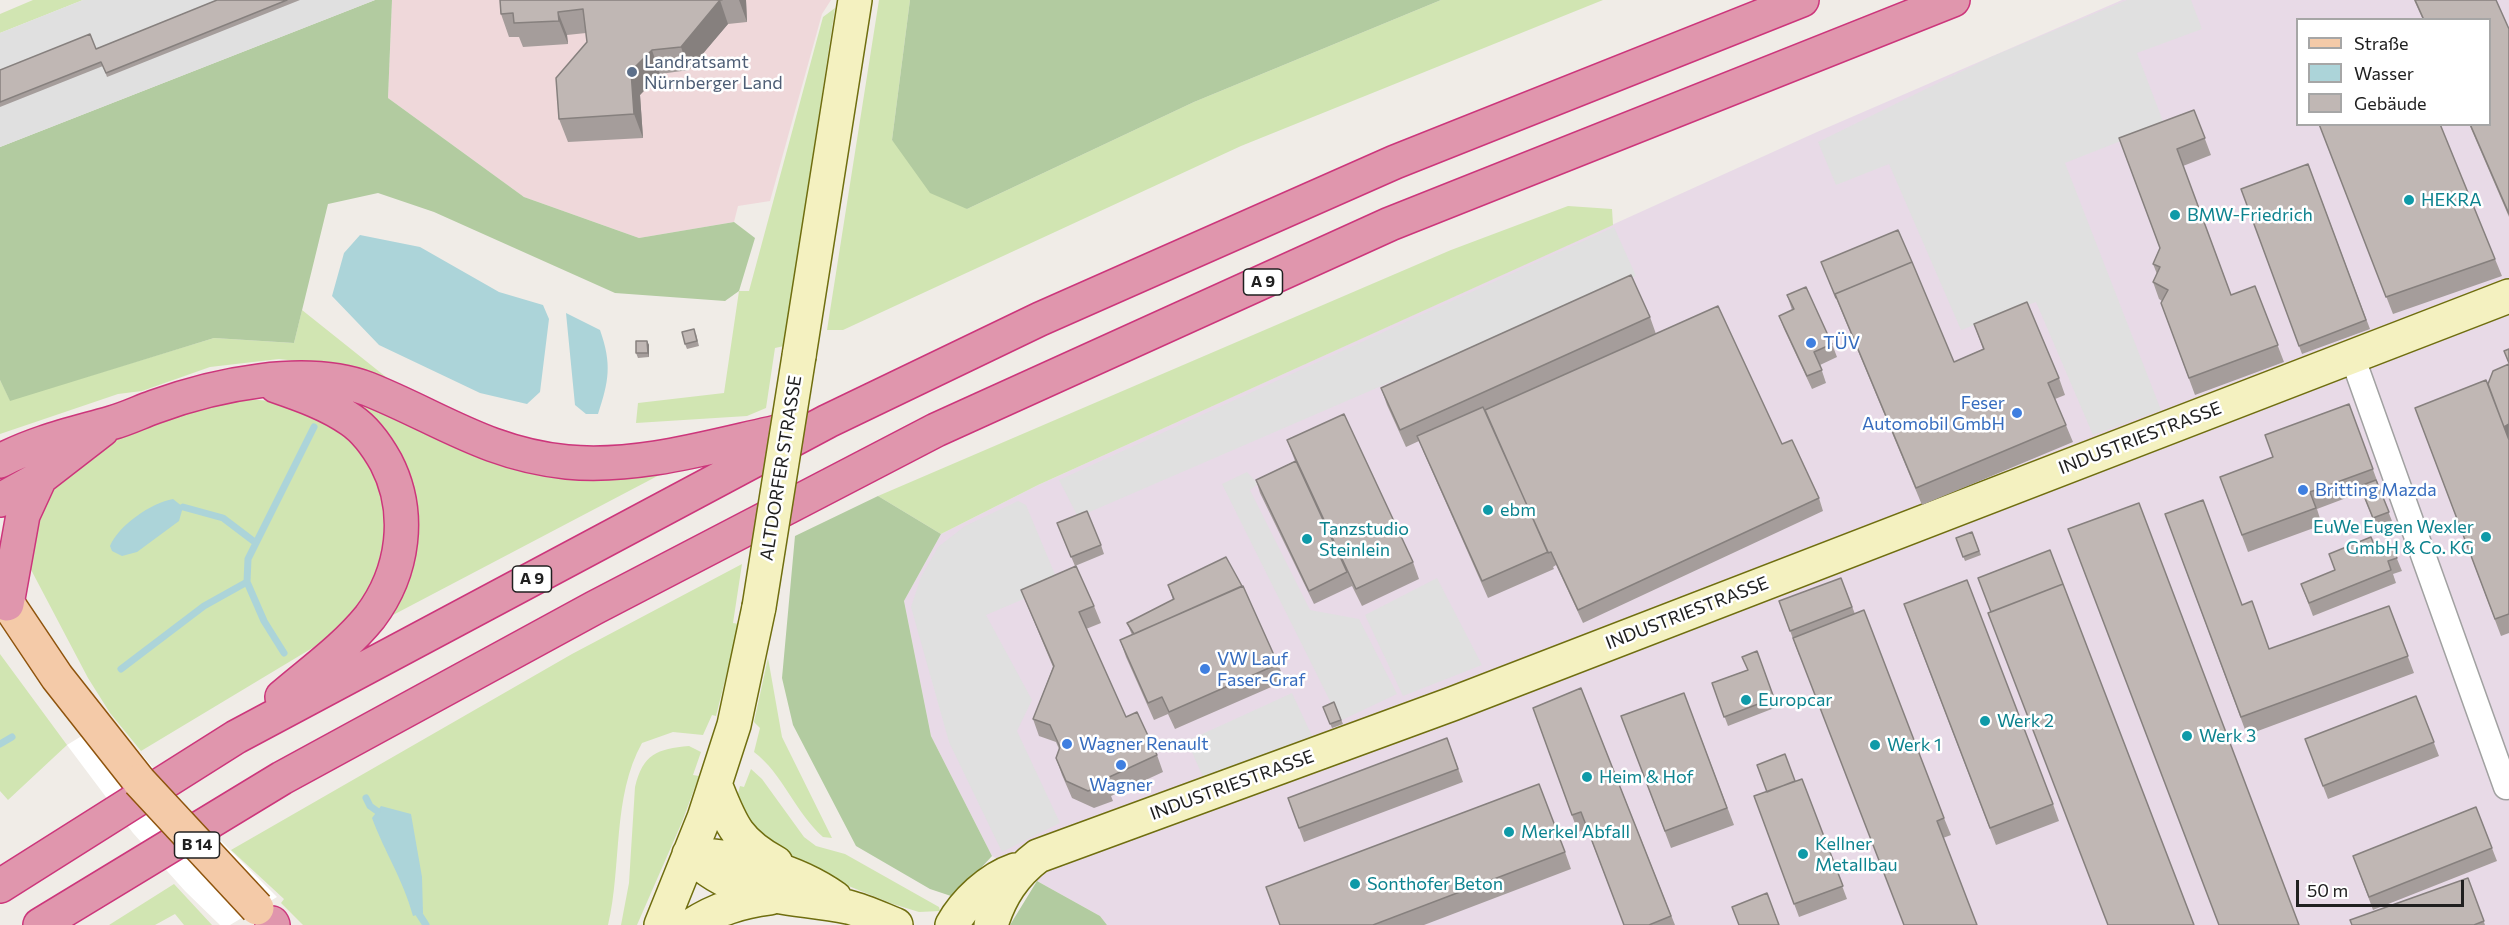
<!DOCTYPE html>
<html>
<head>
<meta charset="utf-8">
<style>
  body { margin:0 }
  #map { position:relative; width:2509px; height:925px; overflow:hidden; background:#f0ece7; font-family:Commissioner,sans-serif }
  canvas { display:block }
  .legend { position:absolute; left:2296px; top:18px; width:195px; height:108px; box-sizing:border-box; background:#fff; border:2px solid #a6a6a6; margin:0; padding:8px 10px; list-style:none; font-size:18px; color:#202020 }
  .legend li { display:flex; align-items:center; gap:12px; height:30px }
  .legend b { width:30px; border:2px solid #a6a6a6 }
  .scale { position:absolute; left:2296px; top:880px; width:168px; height:27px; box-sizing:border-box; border:3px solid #202020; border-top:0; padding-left:8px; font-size:18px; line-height:21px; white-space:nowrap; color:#202020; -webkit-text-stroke:4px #fff; paint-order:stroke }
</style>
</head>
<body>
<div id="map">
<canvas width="2509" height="925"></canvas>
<ul class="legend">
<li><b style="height:8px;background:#f4caa8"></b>Straße</li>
<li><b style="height:16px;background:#acd4d9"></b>Wasser</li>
<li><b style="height:16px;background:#c0b7b4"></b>Gebäude</li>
</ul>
<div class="scale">50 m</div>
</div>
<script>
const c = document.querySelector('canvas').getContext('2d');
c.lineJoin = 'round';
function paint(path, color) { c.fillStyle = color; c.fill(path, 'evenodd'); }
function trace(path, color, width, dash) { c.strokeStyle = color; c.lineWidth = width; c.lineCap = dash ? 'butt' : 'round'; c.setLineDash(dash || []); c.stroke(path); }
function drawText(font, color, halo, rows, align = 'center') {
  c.font = font + ' Commissioner,sans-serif'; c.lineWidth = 5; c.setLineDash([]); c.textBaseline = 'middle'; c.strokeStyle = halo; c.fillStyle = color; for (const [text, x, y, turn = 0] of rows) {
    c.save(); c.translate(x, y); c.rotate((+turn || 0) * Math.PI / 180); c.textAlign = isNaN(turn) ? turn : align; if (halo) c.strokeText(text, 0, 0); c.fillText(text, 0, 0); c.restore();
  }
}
const commercial = new Path2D(`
  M392 0H831L822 14 770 201 738 206 734 222 639 238 524 197 388 98Z`);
const industrial = new Path2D(`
  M2122 0H2509V925H1107L1100 916 992 856 931 736 904 601 941 534 1038 485 1817 132ZM2298 20H2490V124H2298Z`);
const grass = new Path2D(`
  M33 0H83L0 33V14Z
  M879 0H910L892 140 967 209 1194 102 1441 0H1603L1241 146 843 330H827Z
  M835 8 784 346 775 348 766 408 747 416 636 423 638 403 724 393 739 291H749L823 17Z
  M1568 206 1612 209 1613 225 1038 485 941 534 878 496 1451 250Z
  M302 310 391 381 341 366 279 359 210 367 142 391 118 394 0 434V380L10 400 214 338 294 343Z
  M336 390 423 428 667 471 393 615 390 611 413 555Z
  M232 398 285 402 354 437 373 464 388 507 386 559 365 605 329 638 141 751 110 713 88 678 28 564 35 497 114 441 170 414Z
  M742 564 733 623 739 624 716 716 712 715 703 735 673 732 642 743C612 797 622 865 608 925H303L281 903 284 899 231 850 572 654Z
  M0 654 67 745 8 800 0 791Z
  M768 658 782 737 832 838 823 837C795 812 783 774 754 752L760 728 754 722Z
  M689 746 701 752 693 775 699 776 682 822 637 925H621L629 883 635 787C643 754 657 749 689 746Z
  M751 769 762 779 804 837 816 846 845 854 939 907 940 911 919 912 893 904 782 859 757 841 736 801 740 786 744 787Z
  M174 884 212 925H184L175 914 155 925H109Z`);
const forest = new Path2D(`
  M375 0H392L388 98 524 197 639 238 734 222 755 238 739 291 725 301 615 293 434 212 378 193 328 204 294 343 214 338 10 401 0 380V147Z
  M910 0H1441L1194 102 967 209 930 193 892 140Z
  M878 496 941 534 904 601 931 736 992 856 954 897 930 889 856 846 793 725 782 678 795 536Z
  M1037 881 1100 916 1107 925H1010Z`);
const parking = new Path2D(`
  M83 0H375L0 147V33Z
  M2127 0H2191L2202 29 2137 53 2164 124 2065 163 2161 410 2093 435 2036 302 1961 330 1889 164 1836 185 1818 142 1991 57Z
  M1614 227 1636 276 1078 517 1059 480Z
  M1247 472 1258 484 1250 490 1310 610 1359 619 1397 694 1340 721 1222 484Z
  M1018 501 1026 505 1059 584 986 615 1032 700 1017 731 1060 823 1002 852 949 742 911 607 921 577 938 547 965 526Z
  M1437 578 1482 665 1403 696 1365 615Z
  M1292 693 1312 736 1203 777 1187 741Z`);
const water = new Path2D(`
  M360 235 420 247 499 292 543 305 549 319 540 392 527 404 480 393 379 345 332 296 344 253Z
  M566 313 600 330C612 364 609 381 598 414H586L575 405Z
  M173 499 183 507 179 521 137 552 122 556 112 551 110 546C119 525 151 503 173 499Z
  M381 806 411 814 422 877 423 913 413 916C403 879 385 853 372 818Z`);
const pier = new Path2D(`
  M111 718 181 801 277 897 230 925H220L185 891 133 833 67 745Z`);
const stream = new Path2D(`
  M183 507 223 518 256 543
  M284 653 264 621 247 582 248 559 314 427
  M121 669 204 606 247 582
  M0 744 12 737
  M366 798 370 806 377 811
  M419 914 426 925`);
const street = new Path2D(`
  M2352 356 2506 787`);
const secondary = new Path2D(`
  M799 356 855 0
  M715 784C731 824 736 841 776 863
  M689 854C738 901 787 895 848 907 864 911 881 919 896 925
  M689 854C739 856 794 869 835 898
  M661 925 704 818 734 725 759 607
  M692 925C717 909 740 902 770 898
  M952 925C965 902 989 879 1015 870
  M991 925C1000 896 1014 874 1038 856L1452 704 2509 296`);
const primary = new Path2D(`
  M0 592 57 677 139 781`);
const highway = new Path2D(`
  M276 386C302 395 328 404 351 420 366 430 377 446 386 462 412 512 404 572 370 617 345 648 311 672 282 697
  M0 461C36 442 73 434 111 423 126 419 140 412 154 407 214 385 306 365 368 389 438 417 487 454 567 462 642 469 719 444 791 429
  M0 500 40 478 102 430
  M7 604 23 515 40 478
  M0 886 236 737 828 421 1040 319 1395 162 1802 0
  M272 923 273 925
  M40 925 282 778 594 608 936 430 1390 224 1953 0`);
const secondaryBridge = new Path2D(`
  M759 607 799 356`);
const primaryBridge = new Path2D(`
  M139 781 257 908`);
const wall = new Path2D(`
  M217 0H300L107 77 103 66 0 107V70L96 49Z
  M500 0H746L747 22 728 24 689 70 660 74 640 95 643 138 568 142 559 119 587 42 586 33 567 35 568 44 523 47 519 37H509L501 14Z
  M2414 0H2496L2509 29V217L2469 124H2490V20H2423Z
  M2194 110 2211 155 2183 166 2231 295 2255 286 2284 362 2195 395 2161 303 2162 301 2159 299 2153 282 2157 274 2153 264 2160 248 2119 138Z
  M2319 124 2495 259 2502 276 2393 314Z
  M2308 164 2370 329 2302 354 2241 189Z
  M1821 262 1954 362 1983 349 1974 324 2059 378 2065 395 2055 399 2073 442 1922 505Z
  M1787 295 1832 344 1837 357 1820 365 1826 383 1812 389 1784 329 1779 316 1792 310Z
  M1650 317 1656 334 1601 359 1782 444 1819 498 1823 511 1583 623 1556 565 1553 567 1554 569 1488 598 1424 453 1419 441 1406 447 1387 405 1381 388Z
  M696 334 699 346 687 349 685 344Z
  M647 341 649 345V357L638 358 636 353Z
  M2509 349V633L2501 636 2415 408 2488 384 2509 364 2504 351Z
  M2349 404 2379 486H2378L2392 521 2376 527 2362 492 2317 509 2322 525 2248 552 2220 477 2273 457Z
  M1287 440 1413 562 1419 579 1362 606 1352 586 1314 604 1260 493 1256 480 1295 461Z
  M2165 514 2242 605 2269 649 2389 606 2414 673 2247 735Z
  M1057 523 1101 545 1104 554 1075 566Z
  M1972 532 1981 555 1965 561 1956 538Z
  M2393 549 2402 571 2393 574 2396 583 2313 616 2301 584 2335 571 2329 554 2378 555Z
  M1841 578 1855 614 1944 818 1951 835 1943 838 1799 655 1779 601Z
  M1168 585 1278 664 1285 681 1175 729 1168 714 1154 720 1126 657 1120 640 1132 635 1127 623 1173 600Z
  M1021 590 1094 606 1101 623 1086 629 1126 717 1157 755 1163 772 1111 796 1113 801 1094 808 1072 798 1062 775 1056 758 1059 749 1056 742 1039 736 1033 719 1053 667Z
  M1910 621 2053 804 2059 821 1996 845Z
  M1757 651 1777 707 1728 726 1712 683 1747 670Z
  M1581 688 1675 925H1624L1587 829 1578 832 1533 708Z
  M1684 693 1734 825 1671 848 1621 716Z
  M2416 696 2439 756 2328 799 2310 752Z
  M1334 702 1343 724 1332 728 1323 707Z
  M1447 738 1463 782 1304 842 1288 798Z
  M1802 779 1847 899 1799 917 1754 796Z
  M2476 807 2497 861 2373 910 2353 856Z
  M1565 852 1571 869 1424 925H1280Z
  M2468 878 2485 925H2352Z`);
const shadedWall = new Path2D(`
  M720 0 728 24 689 70 681 47Z
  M739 0H746L747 22Z
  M558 12 567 35 568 44 559 21Z
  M652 50 660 74 640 95 643 138 634 114 631 71Z
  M647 341 649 345V357L648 353Z
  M2509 424V440L2504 427Z`);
const building = new Path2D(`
  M217 0H287L106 73 101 62 0 102V70L90 34 96 49Z
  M500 0H722H720L681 47 652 50 631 71 634 114 559 119 556 78 587 42 583 9 558 12 559 21 514 23 513 13 501 14Z
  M2415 0H2496L2509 29V214L2470 124H2490V20H2424Z
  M2194 110 2205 138 2177 149 2231 295 2255 286 2278 345 2189 378 2161 303 2168 290 2153 282 2160 267 2153 264 2160 248 2119 138Z
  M2319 124H2440L2495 259 2386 297Z
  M2308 164 2366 320 2299 346 2241 189Z
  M1898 230 1912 262 1835 294 1836 298 1821 262Z
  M1912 262 1954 362 1984 349 1974 324 2027 302 2059 378 2048 383 2066 425 1916 488 1835 294Z
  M1631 275 1650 317 1400 430 1381 388Z
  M1806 287 1832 344 1814 352 1822 370 1807 376 1779 316 1794 309 1787 295Z
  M1718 306 1782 444 1792 440 1819 498 1578 610 1551 552 1548 553 1485 410Z
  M694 329 697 341 685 344 682 332Z
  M636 341H647L648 353H636Z
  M2509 349V363L2504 351Z
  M2509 364V424L2504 427 2488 384 2493 371Z
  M2486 380 2509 440V614L2495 619 2415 408Z
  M2349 404 2373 469 2310 492 2316 508 2242 535 2220 477 2273 457 2265 435Z
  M1483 407 1548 552 1482 581 1417 436Z
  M1344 414 1413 562 1356 589 1287 440Z
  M1296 461 1347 572 1309 591 1256 480Z
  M2376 480 2389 512 2373 518 2360 486Z
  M2203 500 2242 605 2252 601 2269 649 2389 606 2408 656 2241 717 2165 514Z
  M2139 503 2299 925H2219L2068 529Z
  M1087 511 1101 545 1071 557 1057 523Z
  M1972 532 1979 551 1963 557 1956 538Z
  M2371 537 2378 555 2393 549 2397 558 2388 561 2391 570 2309 603 2301 584 2335 570 2329 554Z
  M2050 550 2063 584 1991 612 1978 578Z
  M1226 557 1242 586 1134 634 1127 623 1174 599 1168 585Z
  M1076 566 1094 606 1079 612 1126 717 1137 712 1157 755 1105 779 1107 784 1088 791 1066 781 1056 758 1060 747 1050 725 1033 719 1054 666 1021 590Z
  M1841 578 1852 607 1790 631 1779 601Z
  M1967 580 2053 804 1990 828 1904 604Z
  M2063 584 2194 925H2108L1988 613Z
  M1243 586 1278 664 1169 712 1162 697 1148 703 1120 640Z
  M1864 610 1944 818 1937 821 1977 925H1904L1793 638Z
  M1757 651 1774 698 1724 717 1712 683 1748 670 1742 657Z
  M1581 688 1671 916 1649 925H1624L1581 812 1572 815 1533 708Z
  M1684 693 1727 808 1665 831 1621 716Z
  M2416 696 2434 742 2323 786 2305 739Z
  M1334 702 1341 720 1330 724 1323 707Z
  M1447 738 1458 769 1299 828 1288 798Z
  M1785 754 1795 781 1767 792 1757 765Z
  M1802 779 1843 886 1794 904 1754 796Z
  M1539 784 1565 852 1373 925H1280L1266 887Z
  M2476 807 2492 848 2369 897 2353 856Z
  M2468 878 2484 921 2474 925H2352L2350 920Z
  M1767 893 1779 925H1739L1732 907Z`);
const markers = [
  [632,72,6,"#5c6f8a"],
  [2409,200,6,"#0f9aa8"],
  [2175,215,6,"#0f9aa8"],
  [1811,343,6,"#3f7fe0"],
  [2017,413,6,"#3f7fe0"],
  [2303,490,6,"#3f7fe0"],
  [1488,510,6,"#0f9aa8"],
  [2486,537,6,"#0f9aa8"],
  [1307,539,6,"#0f9aa8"],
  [1205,669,6,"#3f7fe0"],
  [1746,700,6,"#0f9aa8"],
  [1985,721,6,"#0f9aa8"],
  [2187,736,6,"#0f9aa8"],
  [1067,744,6,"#3f7fe0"],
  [1875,745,6,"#0f9aa8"],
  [1121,765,6,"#3f7fe0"],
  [1587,777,6,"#0f9aa8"],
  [1509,832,6,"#0f9aa8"],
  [1803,854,6,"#0f9aa8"],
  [1355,884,6,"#0f9aa8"]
];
const shields = [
  [1263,282,39],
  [532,579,39],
  [197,845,45]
];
const shieldNames = [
  ["A 9",1263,282],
  ["A 9",532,579],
  ["B 14",197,845]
];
const serviceNames = [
  ["Landratsamt",644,62],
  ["Nürnberger Land",644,83]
];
const cultureNames = [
  ["HEKRA",2421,200],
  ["BMW-Friedrich",2187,215],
  ["ebm",1500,510],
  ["EuWe Eugen Wexler",2474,527,"right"],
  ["GmbH & Co. KG",2474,548,"right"],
  ["Tanzstudio",1319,529],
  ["Steinlein",1319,550],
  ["Europcar",1758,700],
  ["Werk 2",1997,721],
  ["Werk 3",2199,736],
  ["Werk 1",1887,745],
  ["Heim & Hof",1599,777],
  ["Merkel Abfall",1521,832],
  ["Kellner",1815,844],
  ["Metallbau",1815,865],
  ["Sonthofer Beton",1367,884]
];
const shopNames = [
  ["TÜV",1823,343],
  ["Feser",2005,403,"right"],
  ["Automobil GmbH",2005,424,"right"],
  ["Britting Mazda",2315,490],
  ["VW Lauf",1217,659],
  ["Faser-Graf",1217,680],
  ["Wagner Renault",1079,744],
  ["Wagner",1121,785,"center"]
];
const streetNames = [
  ["INDUSTRIESTRASSE",2140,438,-21],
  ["ALTDORFER STRASSE",781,468,-81],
  ["INDUSTRIESTRASSE",1687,613,-21],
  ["INDUSTRIESTRASSE",1232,785,-20]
];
paint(commercial, '#efd8da');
paint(industrial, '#e8dae7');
paint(grass, '#d1e5b2');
paint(forest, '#b2cba0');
paint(parking, '#e0e0e0');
paint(water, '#acd4d9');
paint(pier, '#fff');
trace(stream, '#acd4d9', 7);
trace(street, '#a1a1a1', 27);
trace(secondary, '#6f6e0f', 36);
trace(primary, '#8f540d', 36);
trace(highway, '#cc367b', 36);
trace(street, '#fff', 24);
trace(secondary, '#f4f1c0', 33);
trace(primary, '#f4caa8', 33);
trace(highway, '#e096ad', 33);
trace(secondaryBridge, '#6f6e0f', 36, []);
trace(primaryBridge, '#8f540d', 36, []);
trace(secondaryBridge, '#f4f1c0', 33);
trace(primaryBridge, '#f4caa8', 33);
paint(wall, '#a59d9b');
paint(shadedWall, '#86807e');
paint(building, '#c0b7b4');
trace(building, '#86807e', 1.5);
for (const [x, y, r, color] of markers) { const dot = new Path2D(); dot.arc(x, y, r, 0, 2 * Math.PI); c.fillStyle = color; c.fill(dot); trace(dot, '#fff', 2); }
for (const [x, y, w] of shields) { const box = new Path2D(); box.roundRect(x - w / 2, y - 13, w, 26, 4.5); c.fillStyle = '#fff'; c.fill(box); trace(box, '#202020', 1.5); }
drawText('bold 16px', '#202020', null, shieldNames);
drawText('18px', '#4e5e75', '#fff', serviceNames, 'left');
drawText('18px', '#0d838f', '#fff', cultureNames, 'left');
drawText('18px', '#366cbe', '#fff', shopNames, 'left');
drawText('18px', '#202020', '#fff', streetNames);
</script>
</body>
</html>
